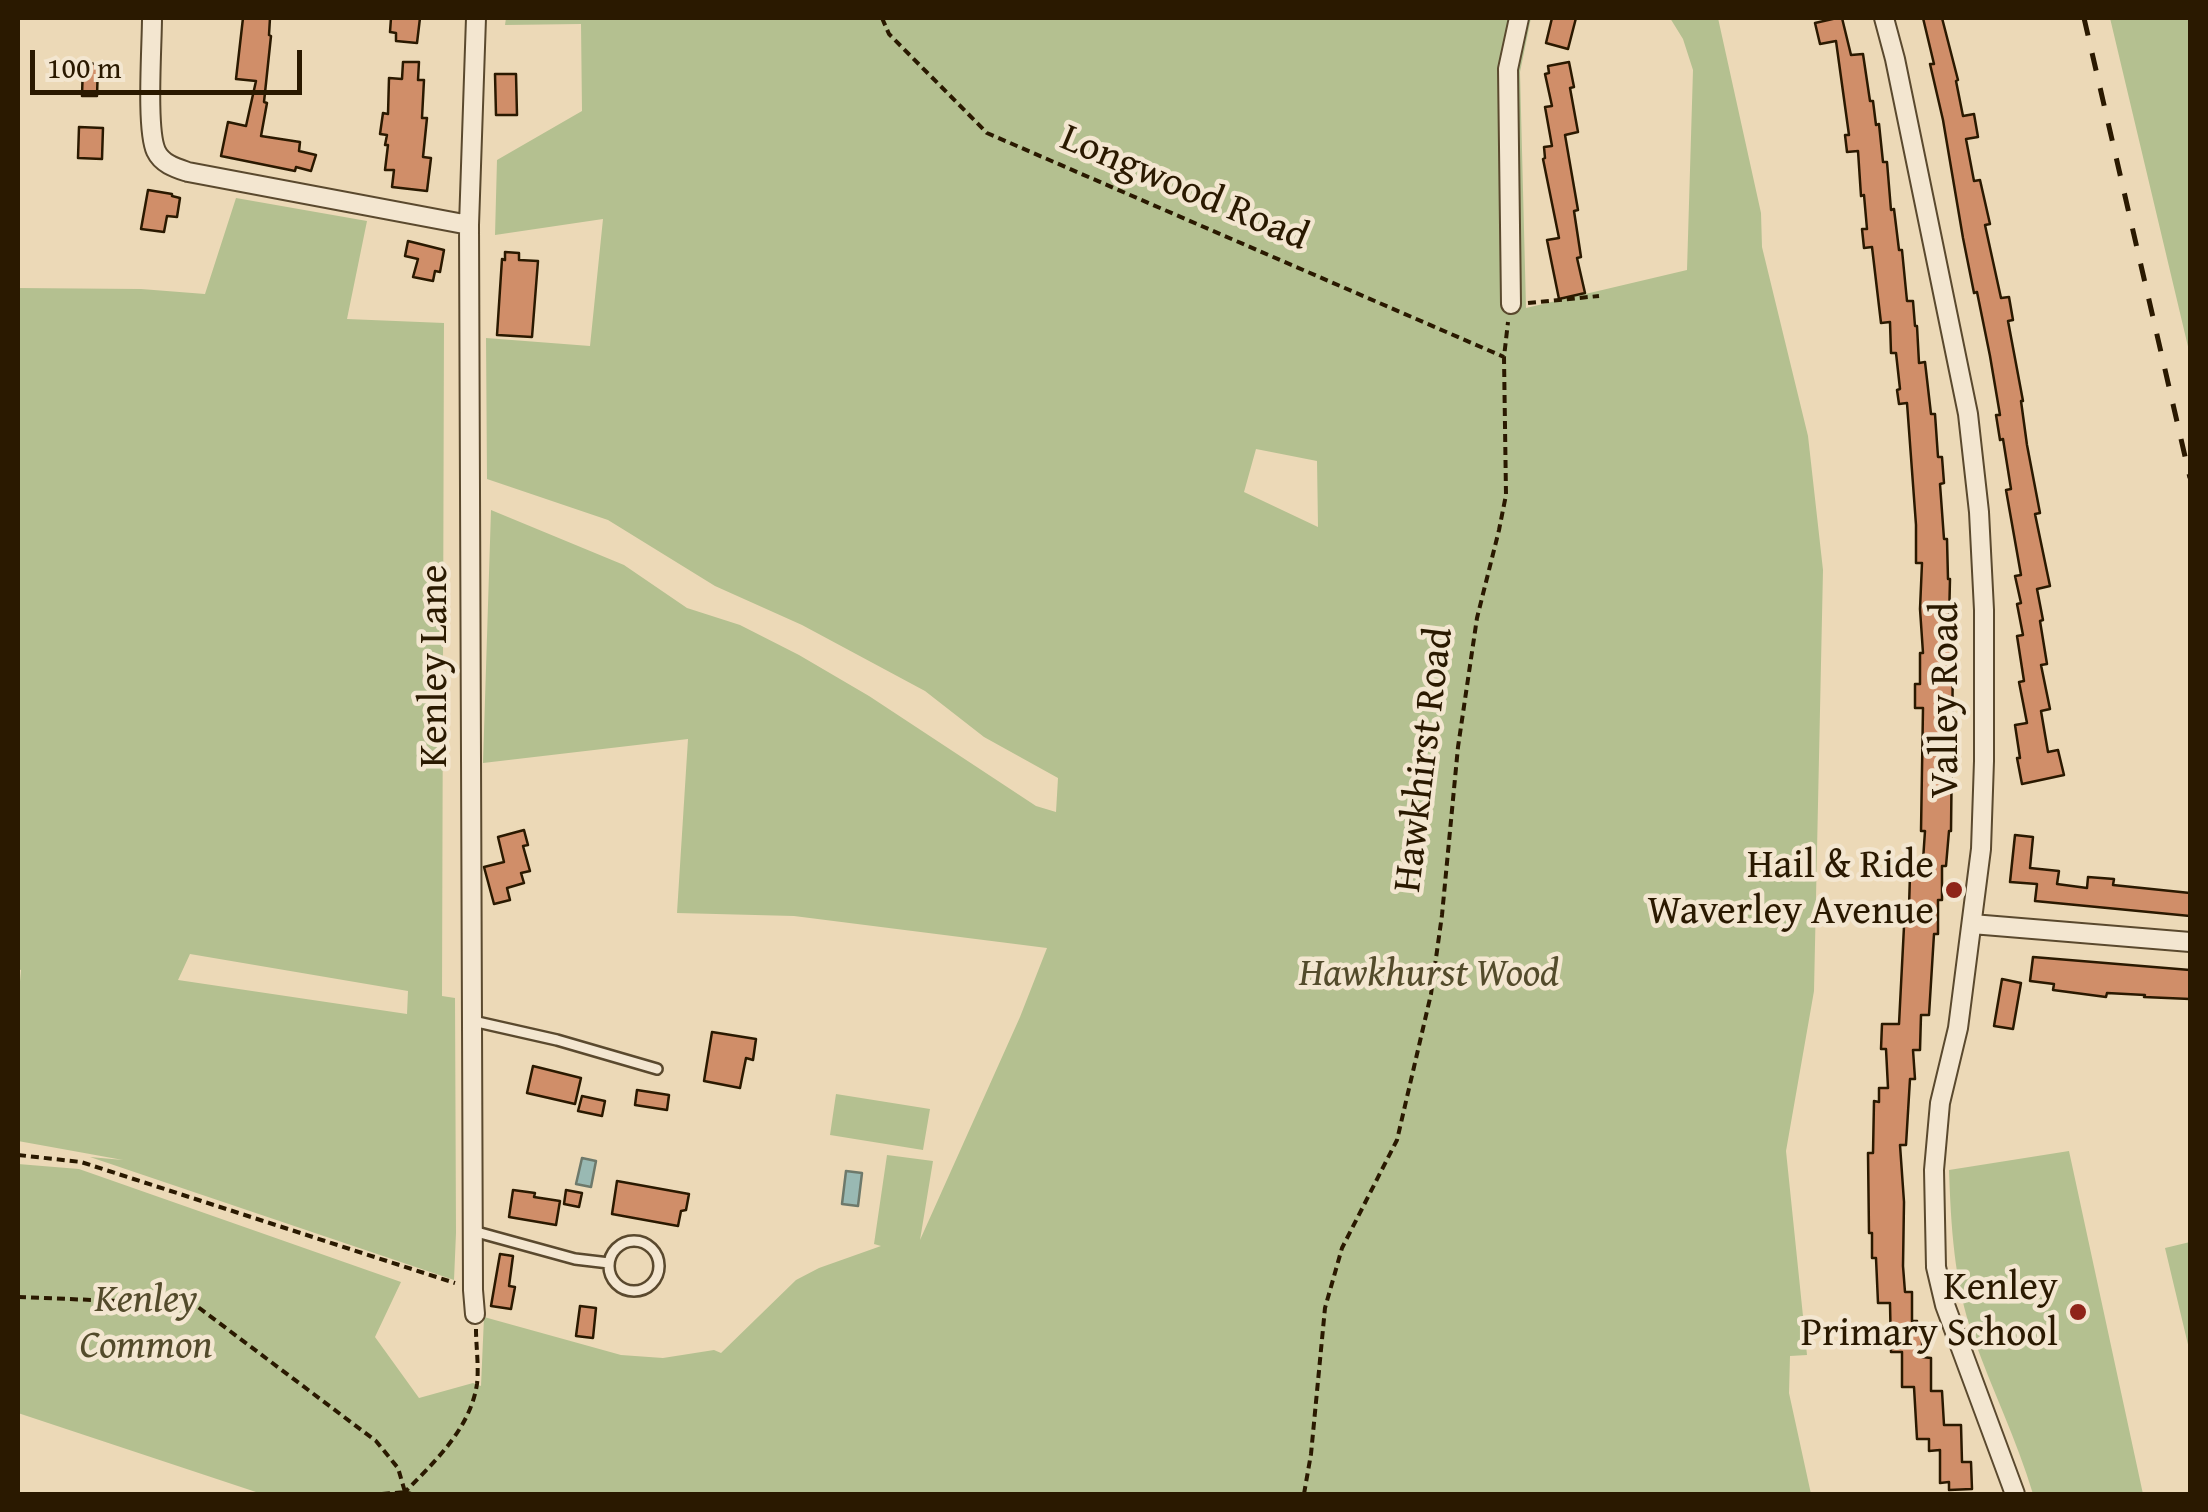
<!DOCTYPE html>
<html>
<head>
<meta charset="utf-8">
<style>
  body { margin:0 }
  #map { position:relative; width:2208px; height:1512px; overflow:hidden; background:#ecd9b7; font-family:"Gentium Book Plus",serif }
  canvas { display:block }
  .frame { position:absolute; inset:0; border:20px solid #2a1900; pointer-events:none }
  .scale { position:absolute; left:30px; top:50px; width:272px; height:45px; box-sizing:border-box; border:5px solid #2a1900; border-top:0; padding-left:12px; font-size:30px; line-height:35px; white-space:nowrap; color:#2a1900; -webkit-text-stroke:8px #f3e6d0; paint-order:stroke }
</style>
</head>
<body>
<div id="map">
<canvas width="2208" height="1512"></canvas>
<div class="frame"></div>
<div class="scale">100 m</div>
</div>
<script>
const c = document.querySelector('canvas').getContext('2d');
c.lineJoin = 'round';
function paint(path, color) { c.fillStyle = color; c.fill(path, 'evenodd'); }
function trace(path, color, width, dash) { c.strokeStyle = color; c.lineWidth = width; c.lineCap = dash ? 'butt' : 'round'; c.setLineDash(dash || []); c.stroke(path); }
function drawText(font, color, halo, rows, align = 'center') {
  c.font = font + ' "Gentium Book Plus",serif'; c.lineWidth = 9; c.setLineDash([]); c.textBaseline = 'middle'; c.strokeStyle = halo; c.fillStyle = color; for (const [text, x, y, turn = 0] of rows) {
    c.save(); c.translate(x, y); c.rotate((+turn || 0) * Math.PI / 180); c.textAlign = isNaN(turn) ? turn : align; if (halo) c.strokeText(text, 0, 0); c.fillText(text, 0, 0); c.restore();
  }
}
const green = new Path2D(`
  M506 18H1531L1520 72 1526 308 1687 270 1693 70 1683 39 1670 18H1718L1761 213 1762 247 1808 436 1823 570 1814 991 1786 1151 1807 1355 1790 1356 1789 1393 1811 1494H262L18 1413V1164L79 1169 401 1282 375 1337 419 1398 473 1383 481 1386 484 1317 621 1355 663 1358 714 1350 721 1353 796 1280 819 1268 881 1246 874 1244 887 1155 933 1161 920 1240 1020 1017 1047 948 794 916 677 913 688 739 483 763 491 510 624 565 687 608 740 625 799 655 869 696 1036 806 1056 812 1058 778 984 737 925 691 802 625 715 586 608 520 487 479 486 338 590 346 603 219 495 235 497 160 582 111 581 24 505 25ZM1256 449 1317 461 1318 527 1244 492Z
  M2110 18H2190V355Z
  M236 198 367 221 347 319 444 323 442 996 455 998 456 1233 454 1280 90 1157 123 1160 18 1141V1004L21 970 18 969V288L141 289 205 294ZM190 954 408 991 407 1014 178 980Z
  M836 1094 930 1109 923 1150 830 1135Z
  M2069 1151 2143 1494H2033C2017 1440 1992 1390 1973 1336 1954 1282 1951 1226 1949 1170Z
  M2190 1242V1353L2165 1248Z`);
const water = new Path2D(`
  M582 1158 596 1161 591 1187 576 1184Z
  M846 1171 862 1173 858 1206 842 1204Z`);
const building = new Path2D(`
  M243 18H270L269 35 271 36 264 102 267 103 261 136 300 142 299 151 316 155 311 171 296 167 295 171 221 156 228 122 246 126 256 81 236 79Z
  M391 18H420L417 43 396 41V33L390 32Z
  M1552 18H1576L1568 49 1546 43Z
  M1837 18H1842L1851 55 1863 54 1870 101H1873L1876 125 1879 124 1883 162H1887L1891 210 1894 209 1899 250H1902L1907 301H1913L1915 326H1917L1919 363 1925 362 1931 414H1935L1938 457H1942L1944 483 1940 484 1944 539H1947L1948 579H1950L1949 621H1951L1953 653 1951 831H1949L1946 866H1942V900H1938V934H1934L1929 1015H1921L1920 1050H1913L1915 1079H1910L1906 1145H1900L1904 1202 1903 1266 1905 1292H1912V1321H1917V1327H1922V1357L1931 1358V1391H1942L1944 1425H1961L1962 1462H1971L1972 1489 1949 1490V1482L1940 1483V1450L1929 1451V1439H1917L1914 1387H1902V1352H1891L1890 1303H1878L1876 1258H1872V1233H1869L1868 1153H1873L1874 1101 1879 1102V1088H1888L1886 1049H1881L1882 1024H1899L1905 907H1909L1910 875H1922L1925 831H1921L1923 708H1915V684H1920V653H1923L1920 609 1922 563H1916V525L1907 403 1899 404 1897 390 1900 389 1896 353H1891L1890 322 1881 323 1872 247 1864 248 1862 229H1867L1864 195 1861 196 1858 151 1847 152 1845 135H1849L1836 41 1820 44 1815 23Z
  M1923 18H1942L1958 80 1956 81 1963 116 1974 114 1978 137 1966 139 1974 181 1980 180 1990 224 1985 225 2001 298 2009 297 2013 320 2008 321 2023 401H2021L2027 445 2040 513 2035 514 2050 586 2037 589 2043 620 2040 621 2047 664 2041 665 2050 709 2041 711 2048 752 2058 750 2064 775 2022 784 2017 758H2020L2015 725 2027 723 2019 682 2024 681 2017 636 2023 635 2017 604 2021 603 2015 576 2021 575 2006 490 2011 489 2003 439 2000 440 1996 415H2000L1990 356 1977 292 1974 293 1963 238 1943 120 1930 64H1934Z
  M403 62H419L418 80H424L422 118H427L423 157 431 158 427 191 392 187 394 170H385L388 145H385L387 135 380 134 383 113 388 114 389 78 402 79Z
  M1569 62 1574 87 1570 88 1578 132 1565 135 1578 210 1574 211 1581 257 1577 258 1585 293 1559 299 1547 240 1559 238 1543 159 1545 158 1544 147 1552 146 1545 107 1552 106 1545 74 1549 73 1548 66Z
  M83 63 98 64 97 96H82Z
  M495 74H516L517 115H496Z
  M79 127 103 128 102 159 78 158Z
  M148 190 172 194V196L180 198 177 217 167 216 164 232 141 229Z
  M408 241 444 250 440 272 435 271 433 281 413 277 418 259 405 256Z
  M505 252 519 253V260L538 261 532 337 497 335 502 259 505 260Z
  M524 830 528 845 523 846 530 871 521 873 524 883 507 888 510 900 494 904 484 867 504 862 498 837Z
  M2015 835 2033 837 2030 868 2059 871 2057 884 2087 888 2088 877 2114 879 2113 885 2190 893V916L2035 901 2037 884 2010 882Z
  M2033 957 2190 970V999L2144 997 2145 995 2107 993 2106 997 2053 990 2054 984 2030 981Z
  M2002 979 2021 983 2013 1029 1994 1026Z
  M712 1032 756 1039 753 1060 746 1058 740 1088 704 1081Z
  M533 1066 581 1078 575 1104 527 1093Z
  M637 1090 669 1095 667 1110 635 1105Z
  M582 1096 605 1101 602 1116 578 1111Z
  M617 1181 689 1194 686 1210 681 1211 678 1226 612 1214Z
  M513 1190 535 1193 534 1197 560 1201 556 1225 509 1217Z
  M566 1190 582 1193 579 1207 564 1204Z
  M500 1254 513 1256 509 1286 515 1287 511 1309 491 1306Z
  M580 1306 596 1308 593 1338 576 1336Z`);
const path = new Path2D(`
  M882 18 889 34 987 133 1504 357
  M1528 303 1599 296
  M18 1155 81 1162 455 1283
  M18 1297 194 1304 376 1441 398 1468 405 1492
  M382 1494 405 1492 411 1494
  M403 1494C433 1463 470 1430 477 1384 479 1367 476 1346 476 1329
  M1304 1494 1311 1454 1325 1308 1342 1248 1397 1140 1431 994 1442 915 1458 747 1477 618 1499 530 1506 495 1504 357 1508 322`);
const service = new Path2D(`
  M473 1021 557 1040 657 1069
  M473 1231 575 1259 609 1263
  M609 1266a25 25 0 1 1 50 0a25 25 0 1 1-50 0Z`);
const minor = new Path2D(`
  M152 18C152 46 146 129 156 151 162 164 176 168 188 172L469 225
  M1884 18 1895 59 1968 414 1979 512 1984 610V761L1981 849 1958 1028 1940 1103 1934 1170 1936 1267 1945 1305 2015 1494
  M1511 304 1508 69 1519 18
  M1972 924 2190 942
  M475 1314 473 1290 469 225 476 18`);
const rail = new Path2D(`
  M2084 18 2190 478`);
const markers = [
  [1954,890,10,"#8f2418"],
  [2078,1312,10,"#8f2418"]
];
const streetNames = [
  ["Longwood Road",1184,189,23],
  ["Kenley Lane",436,666,-90],
  ["Valley Road",1947,700,-90],
  ["Hawkhirst Road",1425,760,-83]
];
const poiNames = [
  ["Hail & Ride",1934,867],
  ["Waverley Avenue",1934,913],
  ["Kenley",2058,1289],
  ["Primary School",2058,1335]
];
const parkNames = [
  ["Hawkhurst Wood",1429,975],
  ["Kenley",146,1301],
  ["Common",146,1347]
];
paint(green, '#b4c090');
paint(water, '#99b9b3');
trace(water, '#6d796b', 2.5);
paint(building, '#d08e69');
trace(building, '#2a1900', 2.5);
trace(service, '#5a492e', 14);
trace(minor, '#5a492e', 22);
trace(path, '#2a1900', 4, [8, 5]);
trace(service, '#f3e6d0', 9);
trace(minor, '#f3e6d0', 18);
trace(rail, '#2a1900', 5, [18, 18]);
for (const [x, y, r, color] of markers) { const dot = new Path2D(); dot.arc(x, y, r, 0, 2 * Math.PI); c.fillStyle = color; c.fill(dot); trace(dot, '#f3e6d0', 4); }
drawText('40px', '#2a1900', '#f3e6d0', streetNames);
drawText('40px', '#2a1900', '#f3e6d0', poiNames, 'right');
drawText('italic 40px', '#534b2b', '#f3e6d0', parkNames);
</script>
</body>
</html>
